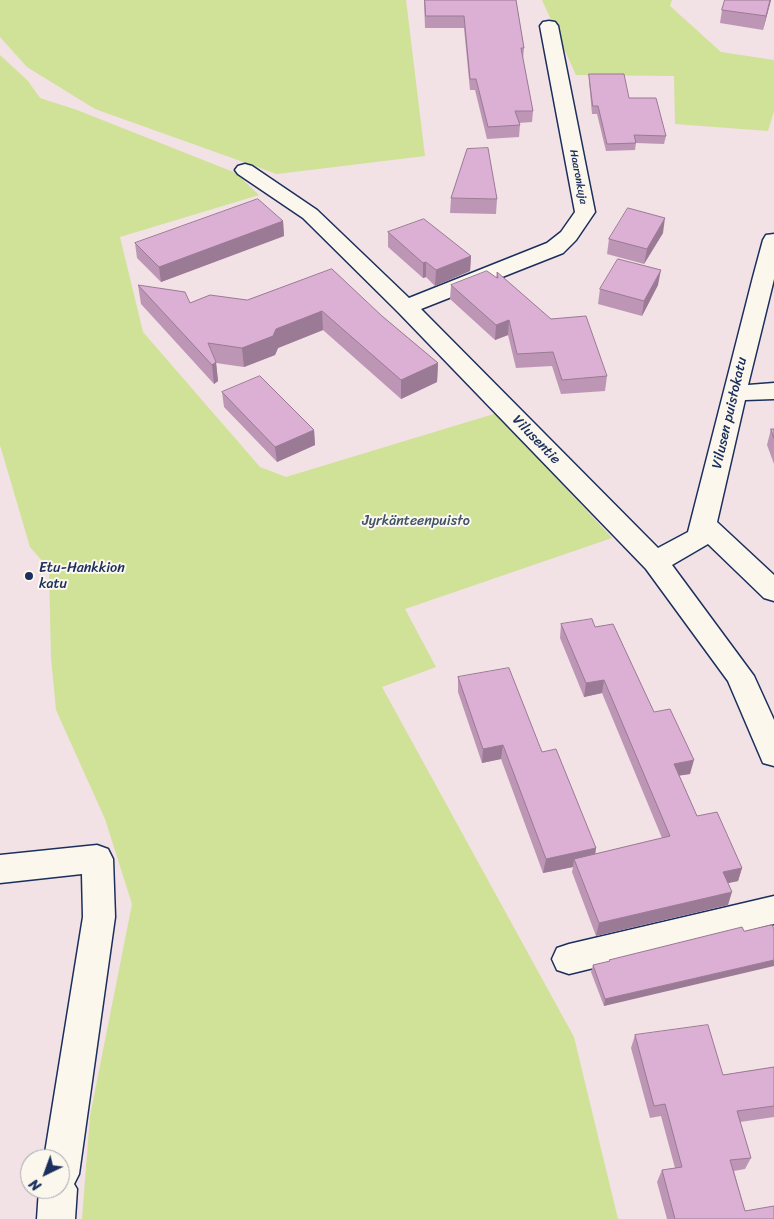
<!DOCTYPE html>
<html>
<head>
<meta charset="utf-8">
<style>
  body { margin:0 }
  #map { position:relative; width:774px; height:1219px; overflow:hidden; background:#f2e1e5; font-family:Sriracha,sans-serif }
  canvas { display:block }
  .north { position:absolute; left:20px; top:1149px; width:50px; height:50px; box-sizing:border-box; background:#fbf7ec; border:1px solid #a1a7b3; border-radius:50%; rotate:222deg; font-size:14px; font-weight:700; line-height:20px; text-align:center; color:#1b2f5e }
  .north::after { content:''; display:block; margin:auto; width:18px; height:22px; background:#1b2f5e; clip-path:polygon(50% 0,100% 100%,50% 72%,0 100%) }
</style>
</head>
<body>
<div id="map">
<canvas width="774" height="1219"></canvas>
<div class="north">N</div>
</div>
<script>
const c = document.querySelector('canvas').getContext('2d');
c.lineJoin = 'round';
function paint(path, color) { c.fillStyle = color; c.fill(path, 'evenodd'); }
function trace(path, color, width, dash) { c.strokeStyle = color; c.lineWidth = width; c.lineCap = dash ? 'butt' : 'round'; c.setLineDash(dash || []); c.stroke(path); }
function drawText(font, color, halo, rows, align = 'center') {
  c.font = font + ' Sriracha,sans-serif'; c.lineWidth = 4; c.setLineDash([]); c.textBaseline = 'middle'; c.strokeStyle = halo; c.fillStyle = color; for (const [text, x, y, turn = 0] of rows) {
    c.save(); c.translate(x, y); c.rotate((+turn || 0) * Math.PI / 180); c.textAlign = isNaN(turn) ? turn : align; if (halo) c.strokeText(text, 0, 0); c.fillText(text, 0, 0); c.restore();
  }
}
const green = new Path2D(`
  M0 0H406L425 156 277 174 95 109 27 67 0 37Z
  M542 0H672L670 6 721 52 774 60V111L768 131 675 124 674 76 576 75Z
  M0 55 28 81 40 98 77 110 236 173 259 195 120 237 143 332 260 467 286 477 497 413 612 538 405 609 436 667 382 687 574 1037 618 1219H82L90 1116 132 904 105 819 56 710 51 658 49 569 30 547 0 445Z`);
const minor = new Path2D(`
  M549 21 555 22 558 26 595 212 576 240 563 253 421 309 658 548 688 532 753 277 763 240 766 235 774 234V279L748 385 774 383V399L745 400 717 522 774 575V601L764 598 708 544 672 565 754 676 774 720V766L763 763 728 681 646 569 398 312 303 218 238 174 235 170 238 166 245 164 252 166 317 210 409 298 547 243 561 232 575 212 540 26 543 22Z
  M97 845 108 849 113 859 115 917 79 1174 74 1184 77 1189 75 1219H37L39 1189H60V1159H44L83 917 82 874 0 883V855Z
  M774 896V924L569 974 557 970 552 959 557 948 569 944Z`);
const wall = new Path2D(`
  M424 0H516L524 48 523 59 533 111 532 122 519 123 520 125 519 137 487 139 475 90H470L464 28H425Z
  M725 0H771L763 30 720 23 722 10Z
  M589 74 629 98 666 136 664 144 636 143 635 150 606 151 597 114H592L589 81Z
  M451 198 497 199 496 214 450 213Z
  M283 221 284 236 161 282 137 258 135 243Z
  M388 232 471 256 470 271 435 286 426 277 423 278 388 247Z
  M663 233 644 264 607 254 609 239Z
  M497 272 607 376 605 391 561 394 552 366 516 368 508 335 495 340 450 299 451 285 496 278Z
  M138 285 190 303 247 300 382 316 438 363 437 382 401 399 323 330 278 348 275 355 244 367 216 363 218 381 214 384 141 304Z
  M658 285 642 316 598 304 600 289Z
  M222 392 314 430 315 445 277 462 224 407Z
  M771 429H774V464L767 445Z
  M561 624 595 627 654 712 690 774 679 775 697 816 742 868 738 881 728 883V905L596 936 572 872 573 867 543 873 501 759 482 763 458 692V677L542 752 596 848 595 854 662 838 602 693 584 697 560 638Z
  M744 931 604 1006 591 972 593 965 609 962V960Z
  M635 1035 723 1075 774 1067V1117L740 1122 751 1158 745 1169 734 1171 745 1211 774 1219H667L657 1182 662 1170 675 1168 661 1116 650 1118 631 1048Z`);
const shadedWall = new Path2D(`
  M770 0H771L763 30 766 16Z
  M665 218 663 233 644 264 647 249Z
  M283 221 284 236 161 282 159 267Z
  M471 256 470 271 435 286 436 270Z
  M426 262V277L423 278V263Z
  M661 270 658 285 642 316 644 301Z
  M322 311 323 330 278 348 275 355 244 367 242 348 276 329Z
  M509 320 508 335 495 340 496 325Z
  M216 362 218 381 214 384 212 365Z
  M438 363 437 382 401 399V380Z
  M314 430 315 445 277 462 275 447Z
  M604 680 602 693 584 697 586 683Z
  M503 745 501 759 482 763 483 749Z
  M694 760 690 774 671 777 674 764Z
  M596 848 594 862 574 859 573 867 543 873 546 859Z
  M742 868 738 881 719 885 723 872Z
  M732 892 728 905 596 936 599 923Z
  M774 960V966L604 1006 605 999Z`);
const building = new Path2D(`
  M425 0H516L524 48H521L533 111H515L520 125 488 127 476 79H470L464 16H426Z
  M725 0H770L766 16 722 10Z
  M589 74H624L629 98H656L666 136 634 135 636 143 607 144 598 106H593Z
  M488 148 497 199 451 198 467 149Z
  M258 199 283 221 159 267 135 243Z
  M628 208 665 218 647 249 609 239Z
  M424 219 471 256 436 270 426 262 423 263 388 232Z
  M618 259 661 270 644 301 600 289Z
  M332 269 382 316 438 363 401 380 322 311 276 329 273 336 242 348 208 343 216 362 212 365 138 285 185 292 190 303 210 295 247 300Z
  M487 271 497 278H498L497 272 551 319 586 316 607 376 562 380 553 352 517 354 509 320 496 325 451 285Z
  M260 376 314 430 275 447 222 392Z
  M771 429H774V438Z
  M592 619 595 627 613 624 654 712 670 709 694 760 674 764 697 816 717 812 742 868 723 872 732 892 599 923 574 859 670 836 604 680 586 683 561 624Z
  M509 668 542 752 556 749 596 848 546 859 503 745 483 749 458 677Z
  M772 925 774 929V960L605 999 593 965 610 961 609 960 742 927 744 931Z
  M708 1025 723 1075 774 1067V1106L737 1111 751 1158 730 1160 745 1211 774 1206V1219H675L662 1170 682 1167 665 1104 654 1106 635 1035Z`);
const markers = [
  [29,576,5,"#1b2f5e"]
];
const farStreetnames = [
  ["Haaronkuja",578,177,79]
];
const streetNames = [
  ["Vilusen puistokatu",730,413,-77],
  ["Vilusentie",536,440,46]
];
const parkNames = [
  ["Jyrkänteenpuisto",416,521]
];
const poiNames = [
  ["Etu-Hankkion",39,568],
  ["katu",39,584]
];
paint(green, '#d0e297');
trace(minor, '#1b2f5e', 3);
paint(minor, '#fbf7ec');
paint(wall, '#bd96b6');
paint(shadedWall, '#9a7a94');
paint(building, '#dcafd4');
trace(building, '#9a7a94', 1);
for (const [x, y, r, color] of markers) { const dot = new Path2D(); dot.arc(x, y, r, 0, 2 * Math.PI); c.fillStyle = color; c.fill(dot); trace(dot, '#fbf7ec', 2); }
drawText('11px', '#1b2f5e', '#fbf7ec', farStreetnames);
drawText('14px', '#1b2f5e', '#fbf7ec', streetNames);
drawText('14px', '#3f5369', '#fbf7ec', parkNames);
drawText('14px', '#1b2f5e', '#fbf7ec', poiNames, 'left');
</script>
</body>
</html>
